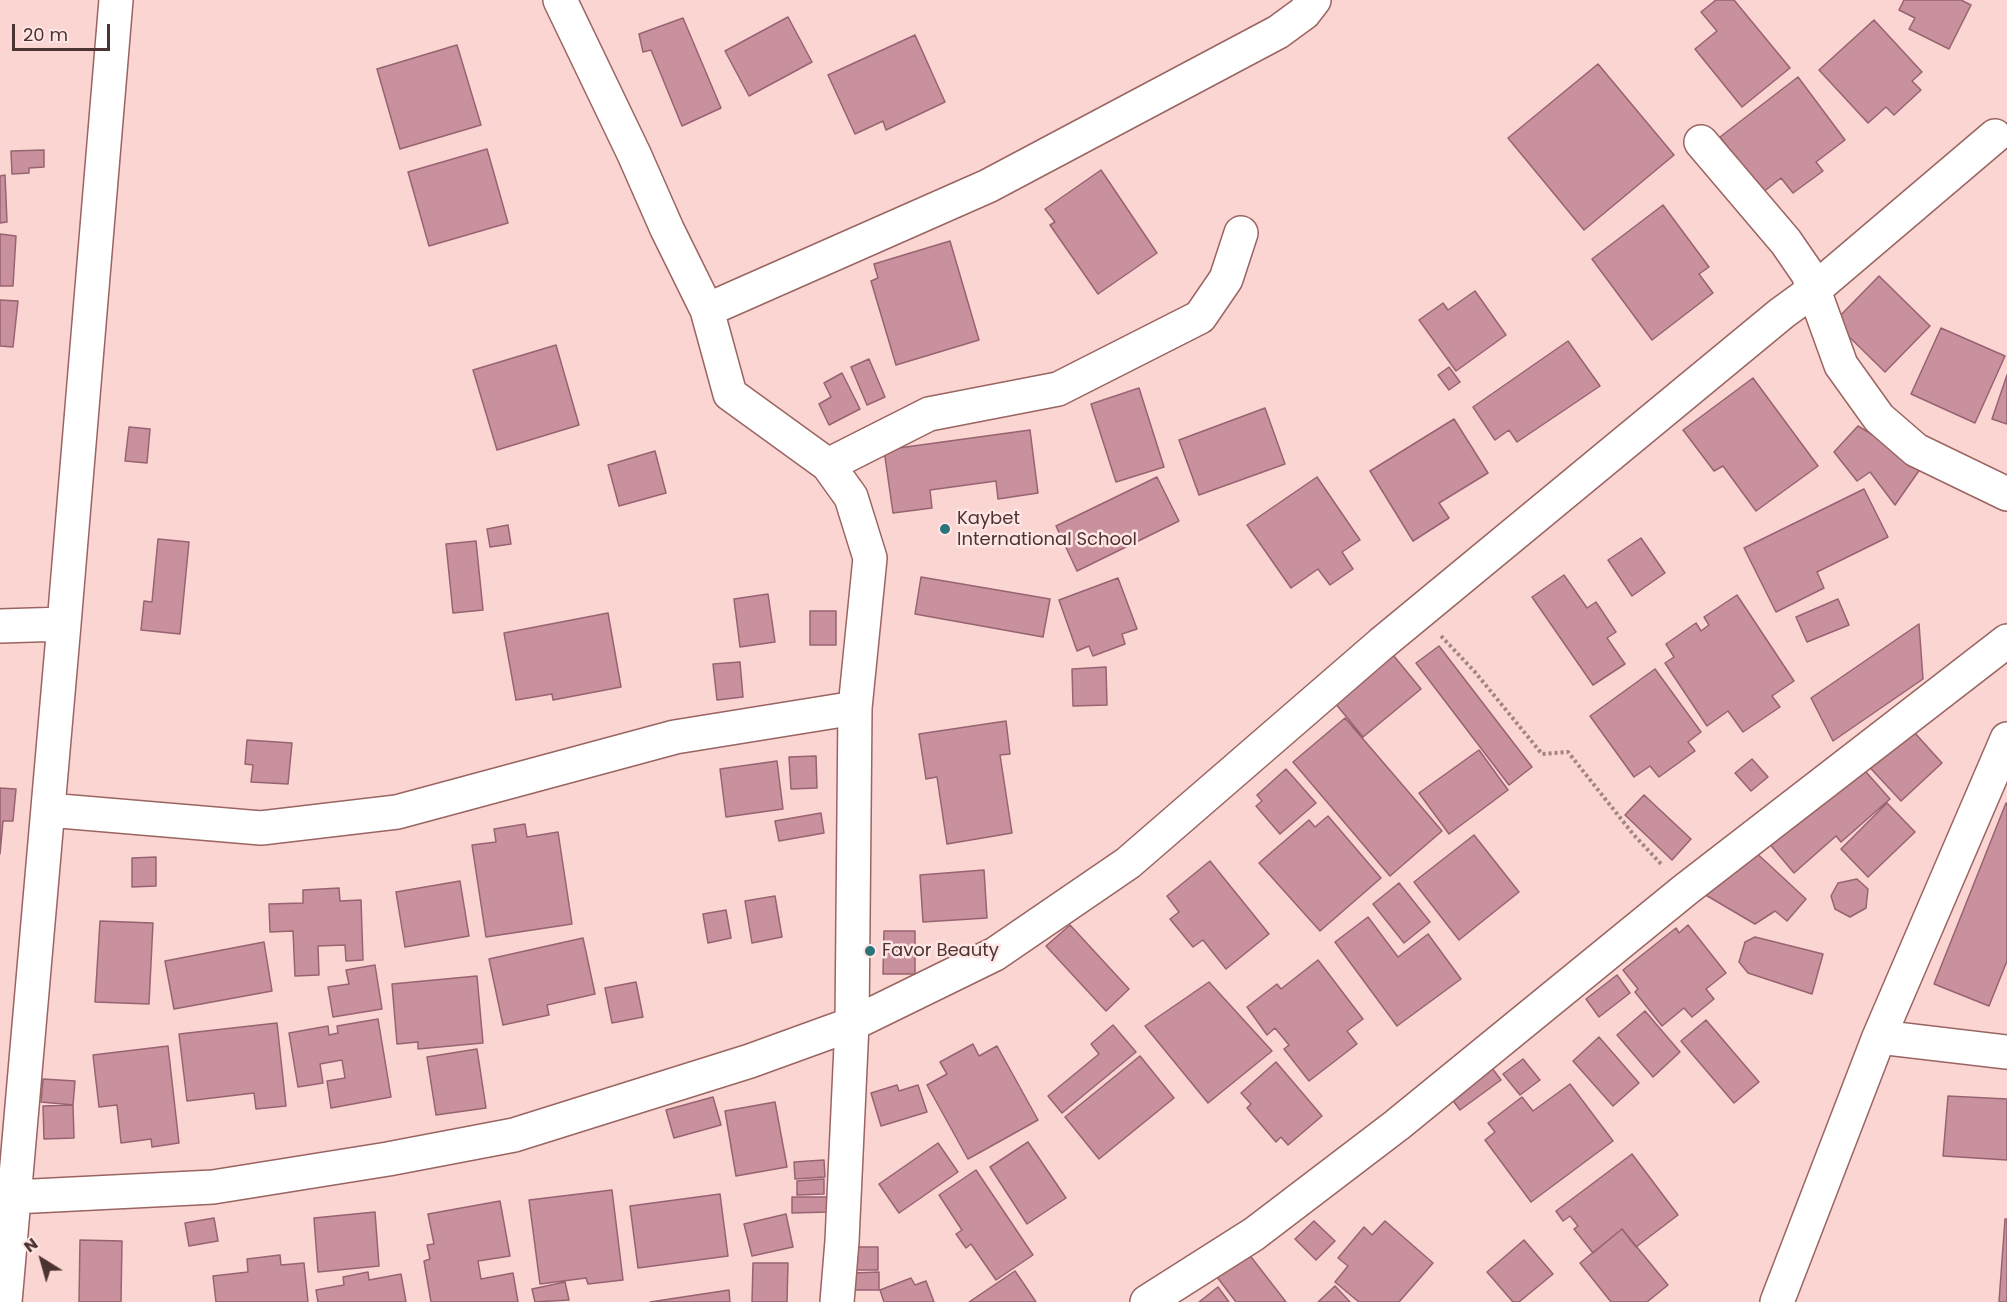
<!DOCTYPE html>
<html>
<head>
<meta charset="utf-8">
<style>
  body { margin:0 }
  #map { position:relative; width:2007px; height:1302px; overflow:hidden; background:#fad5d2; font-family:Poppins,sans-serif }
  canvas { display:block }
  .north { position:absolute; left:12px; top:1230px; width:60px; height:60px; -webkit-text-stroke:4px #ffe5e3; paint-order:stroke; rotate:323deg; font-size:16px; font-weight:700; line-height:24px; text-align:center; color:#4b3331 }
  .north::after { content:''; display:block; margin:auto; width:21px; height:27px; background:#4b3331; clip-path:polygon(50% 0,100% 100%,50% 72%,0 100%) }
  .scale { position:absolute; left:12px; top:24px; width:98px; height:27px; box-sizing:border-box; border:3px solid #4b3331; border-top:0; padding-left:8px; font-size:18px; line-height:21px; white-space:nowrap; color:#4b3331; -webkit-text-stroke:4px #ffe5e3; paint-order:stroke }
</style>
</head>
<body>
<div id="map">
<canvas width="2007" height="1302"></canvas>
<div class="north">N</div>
<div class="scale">20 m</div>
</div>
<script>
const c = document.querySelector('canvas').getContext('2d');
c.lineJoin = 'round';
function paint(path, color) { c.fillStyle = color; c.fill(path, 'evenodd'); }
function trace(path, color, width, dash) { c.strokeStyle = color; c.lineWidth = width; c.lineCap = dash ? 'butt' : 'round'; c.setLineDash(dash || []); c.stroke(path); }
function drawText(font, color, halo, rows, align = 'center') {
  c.font = font + ' Poppins,sans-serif'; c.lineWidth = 5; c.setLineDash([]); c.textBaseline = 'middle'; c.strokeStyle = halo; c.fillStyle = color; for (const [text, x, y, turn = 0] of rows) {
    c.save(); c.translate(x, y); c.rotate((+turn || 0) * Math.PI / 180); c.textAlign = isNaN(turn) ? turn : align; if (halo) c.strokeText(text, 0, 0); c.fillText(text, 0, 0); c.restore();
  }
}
const building = new Path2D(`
  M1716 0H1734L1790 68 1742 107 1695 49 1717 31 1701 12Z
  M1904 0H1961L1971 5 1949 49 1909 29 1915 18 1899 10Z
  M788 17 812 62 749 96 725 51Z
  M683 18 721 108 682 126 651 50 643 52 639 34Z
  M1874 20 1922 72 1912 81 1921 90 1894 115 1886 107 1868 123 1819 70Z
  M915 35 945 102 886 130 883 121 855 134 828 75Z
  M457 45 481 125 400 149 377 69Z
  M1598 64 1674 155 1584 230 1508 138Z
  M1798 77 1845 140 1816 162 1823 171 1793 193 1781 178 1762 193 1720 137Z
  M487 149 508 223 429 246 408 172Z
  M44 150V167L29 168V173L12 174 11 151Z
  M1101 170 1157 253 1098 294 1050 225 1055 222 1045 209Z
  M5 175 7 222 0 223V176Z
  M1663 205 1709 267 1699 274 1713 293 1652 340 1592 259Z
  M0 234 16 236 13 286H0Z
  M950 241 979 340 896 365 871 281 878 278 874 264Z
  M1879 276 1930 326 1885 372 1834 322Z
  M1475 291 1506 335 1456 371 1419 320 1443 303 1448 310Z
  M0 300 18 301 13 347 0 346Z
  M1941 328 2005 356 1975 423 1911 394Z
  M1568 341 1600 386 1517 442 1509 430 1495 440 1473 407Z
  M556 345 579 425 497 450 473 370Z
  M869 359 885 397 867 405 851 367Z
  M1449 367 1460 382 1449 390 1438 375Z
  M842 373 860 409 829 425 819 404 831 397 824 383Z
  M2007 375V424L1992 419Z
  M1753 378 1818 466 1756 511 1723 466 1714 471 1683 430Z
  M1139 388 1164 467 1116 482 1091 404Z
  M1265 408 1285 464 1199 495 1179 440Z
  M1454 419 1488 473 1439 503 1449 518 1413 541 1370 471Z
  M1858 426 1923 465 1895 505 1870 472 1857 481 1834 452Z
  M129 427 150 429 147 463 125 461Z
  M1030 430 1038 493 998 499 996 481 930 490 932 508 893 513 884 450Z
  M655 451 666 493 619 506 608 465Z
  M1157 477 1179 521 1077 571 1056 526Z
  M1317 477 1360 540 1342 552 1353 569 1330 585 1318 569 1291 588 1247 525Z
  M1864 489 1888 537 1817 572 1824 588 1776 612 1744 548Z
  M508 525 511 544 490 547 487 529Z
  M1641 538 1665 573 1632 596 1608 560Z
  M158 539 189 542 180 634 141 630 144 601 152 602Z
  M476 541 483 610 453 613 446 544Z
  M1564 575 1587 608 1596 602 1616 632 1607 638 1625 664 1593 685 1532 597Z
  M921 577 1050 599 1043 637 915 614Z
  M1118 578 1137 629 1122 634 1125 644 1093 656 1089 646 1077 651 1059 600Z
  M768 594 775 642 740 647 734 599Z
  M1737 595 1794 681 1772 696 1780 707 1743 732 1728 711 1707 726 1665 663 1674 657 1666 644 1696 623 1701 631 1709 625 1704 617Z
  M1838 599 1849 625 1807 642 1796 617Z
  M810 611H836V645H810Z
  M608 613 621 687 553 700 552 694 516 700 504 633Z
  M1919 624 1923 679 1833 741 1811 698Z
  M1439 646 1532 767 1509 785 1416 663Z
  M1393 655 1421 689 1363 737 1335 703Z
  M740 662 743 697 717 700 713 664Z
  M1106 667 1107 705 1073 706 1072 669Z
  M1655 669 1701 732 1688 742 1695 751 1659 777 1650 766 1634 777 1590 716Z
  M1345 718 1442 831 1390 876 1293 762Z
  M1006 721 1010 754 1000 755 1012 833 947 844 937 777 926 779 919 734Z
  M1904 721 1942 763 1901 801 1862 759Z
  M247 740 292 743 288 784 251 782 253 765 245 764Z
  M1479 750 1508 790 1449 834 1419 793Z
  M816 756 817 788 791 789 789 757Z
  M1752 759 1768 777 1751 791 1735 773Z
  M777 761 783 809 726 817 720 769Z
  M1858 763 1890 799 1841 842 1836 836 1794 873 1768 842Z
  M1286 769 1316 803 1280 834 1256 806 1262 801 1257 795Z
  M0 788 16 789 13 821H3L0 854Z
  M1644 795 1691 839 1672 860 1625 815Z
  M1887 803 1915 832 1868 877 1841 849Z
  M2006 803 2007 804V961L1989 1006 1934 984Z
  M821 813 824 833 779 841 775 821Z
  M1328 816 1381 878 1320 931 1259 863 1309 820 1315 827Z
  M525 824 527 837 558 832 572 924 486 937 472 845 496 842 494 829Z
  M1474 835 1519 892 1459 940 1414 882Z
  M1751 848 1806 899 1787 921 1775 911 1755 924 1704 894Z
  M156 857V886L132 887V858Z
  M1210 861 1269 934 1226 969 1203 940 1193 947 1170 919 1179 912 1167 896Z
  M984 870 987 918 923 922 920 875Z
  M1857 879 1868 889 1866 908 1850 917 1835 909 1831 896 1838 883Z
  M460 881 469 936 405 947 396 892Z
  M1399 883 1430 922 1404 943 1373 904Z
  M339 888 340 901 361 900 363 960 346 961 345 945 318 946 319 975 295 976 293 931 270 932 269 904 303 903V890Z
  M775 896 782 937 752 943 745 901Z
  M726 910 731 938 708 943 703 914Z
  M1368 917 1398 957 1428 934 1461 979 1397 1026 1335 942Z
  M100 921 153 923 149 1004 95 1002Z
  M1070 925 1129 989 1106 1011 1046 946Z
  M1688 925 1726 973 1706 989 1714 999 1692 1017 1684 1008 1662 1026 1635 992 1638 989 1623 970 1676 928 1679 933Z
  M884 931H915V974H883Z
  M1755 937 1823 954 1812 994 1748 973 1739 962 1745 942Z
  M583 938 595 994 547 1005 549 1015 503 1025 489 959Z
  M264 942 272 991 174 1009 165 961Z
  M1318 960 1363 1019 1347 1031 1357 1044 1309 1081 1284 1049 1289 1045 1275 1028 1267 1035 1247 1007 1277 984 1281 989Z
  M375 965 382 1009 333 1017 328 987 349 984 346 970Z
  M1617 975 1630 993 1599 1017 1586 999Z
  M477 976 483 1043 418 1049V1042L397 1044 392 984Z
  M636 982 643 1017 612 1023 605 988Z
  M1209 982 1272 1051 1208 1103 1145 1026Z
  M1645 1011 1680 1052 1653 1077 1617 1035Z
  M378 1019 391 1097 331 1108 327 1081 345 1078 342 1060 320 1064 323 1083 298 1087 289 1033 328 1026 329 1035 338 1033 337 1026Z
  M1706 1020 1759 1082 1734 1103 1681 1041Z
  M277 1023 286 1106 256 1109 254 1093 187 1101 179 1034Z
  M1113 1025 1136 1052 1062 1113 1048 1096 1099 1054 1091 1044Z
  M1599 1037 1639 1083 1613 1106 1573 1061Z
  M973 1044 979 1056 997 1046 1038 1120 968 1159 927 1085 947 1074 940 1062Z
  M168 1046 179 1143 152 1147 151 1139 121 1143 117 1105 99 1107 93 1055Z
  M477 1049 486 1108 436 1115 427 1057Z
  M1140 1056 1174 1098 1099 1159 1065 1117Z
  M1523 1059 1540 1080 1520 1095 1503 1074Z
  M1486 1060 1501 1080 1460 1110 1445 1090Z
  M1276 1062 1322 1116 1288 1145 1281 1137 1276 1142 1247 1108 1251 1104 1241 1093Z
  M43 1079 75 1081 73 1105 41 1102Z
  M1570 1084 1613 1141 1531 1202 1485 1140 1495 1132 1488 1123 1522 1097 1533 1111Z
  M897 1085 899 1091 918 1085 927 1112 881 1126 871 1093Z
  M1948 1096 2007 1099V1160L1943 1156Z
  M713 1097 721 1125 674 1138 666 1110Z
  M775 1102 787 1167 736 1176 725 1111Z
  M73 1105 74 1138 44 1139 43 1106Z
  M1028 1142 1066 1198 1027 1224 990 1167Z
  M938 1143 958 1172 899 1213 879 1184Z
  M1632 1154 1678 1215 1636 1247 1622 1229 1593 1253 1574 1229 1578 1226 1570 1216 1563 1221 1556 1211Z
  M824 1160 825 1177 795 1179 794 1162Z
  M976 1170 1033 1255 996 1280 971 1244 966 1248 956 1234 962 1230 939 1195Z
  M824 1179V1194L797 1195V1181Z
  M612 1190 623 1280 588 1284 586 1278 540 1284 529 1200Z
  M720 1194 728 1256 638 1268 630 1206Z
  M792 1197H828V1212L792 1213Z
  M500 1201 510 1256 478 1261 481 1279 513 1273 518 1302H431L424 1261 430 1259 427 1245 434 1244 428 1214Z
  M375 1212 379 1266 318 1272 314 1218Z
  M786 1214 793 1247 752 1256 744 1224Z
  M214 1218 218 1241 189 1246 185 1223Z
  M2005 1219H2007V1302H1999Z
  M1314 1221 1335 1241 1316 1260 1295 1239Z
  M1385 1221 1433 1263 1399 1302H1359L1335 1282 1348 1266 1338 1258 1364 1227 1372 1235Z
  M1622 1229 1668 1285 1647 1302H1611L1580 1263Z
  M80 1240 122 1241 121 1302H79Z
  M1524 1240 1553 1274 1519 1302H1513L1487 1272Z
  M855 1247H878V1270H855Z
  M1248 1253 1286 1302H1236L1217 1277Z
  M280 1255 281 1265 304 1263 308 1302H216L213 1276 248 1272 247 1259Z
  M753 1263H788L787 1302H752Z
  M1015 1271 1036 1302H969Z
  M368 1272 369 1280 401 1274 406 1302H318L316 1290 344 1285 343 1277Z
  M879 1272V1290H853V1273Z
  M911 1278 915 1285 926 1281 934 1302H884L880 1290Z
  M565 1282 569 1300 535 1302 532 1289Z
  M1335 1286 1350 1302H1318Z
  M1218 1287 1229 1302H1199Z
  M729 1290 730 1302H650Z`);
const path = new Path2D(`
  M1441 636 1475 672 1542 754 1568 752 1633 834 1662 865`);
const minor = new Path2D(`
  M560 0 634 154 667 229 707 310 730 394 828 465 851 497 870 558 855 708 852 1024 842 1241 837 1302
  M1701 142 1786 242 1808 274 1841 365 1879 418 1916 450 2007 494
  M707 310 988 186 1278 32 1304 13 1314 0
  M828 465 929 414 1058 389 1200 317 1226 279 1241 233
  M0 626 64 624
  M48 810 261 828 397 812 675 737 855 708
  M1879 1037 2007 1052
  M14 1197 213 1187 388 1159 514 1135 750 1061 852 1024 995 954 1128 863 1381 644 1782 313 1815 289 1995 136
  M5 1302 64 624 116 0
  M1147 1302 1254 1234 1397 1125 1685 890 2007 641
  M1777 1302 1879 1037 2007 739`);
const markers = [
  [945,529,6,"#2b747a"],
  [870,951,6,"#2b747a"]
];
const poiNames = [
  ["Kaybet",957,519],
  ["International School",957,540],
  ["Favor Beauty",882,951]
];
paint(building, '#c9909e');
trace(building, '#986371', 1.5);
trace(minor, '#9a6461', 36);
trace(path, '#a38482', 4, [3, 3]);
trace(minor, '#fff', 33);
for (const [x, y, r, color] of markers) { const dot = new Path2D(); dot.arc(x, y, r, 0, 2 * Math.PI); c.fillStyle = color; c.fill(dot); trace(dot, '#ffe5e3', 2); }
drawText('18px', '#4b3331', '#ffe5e3', poiNames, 'left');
</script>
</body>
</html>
